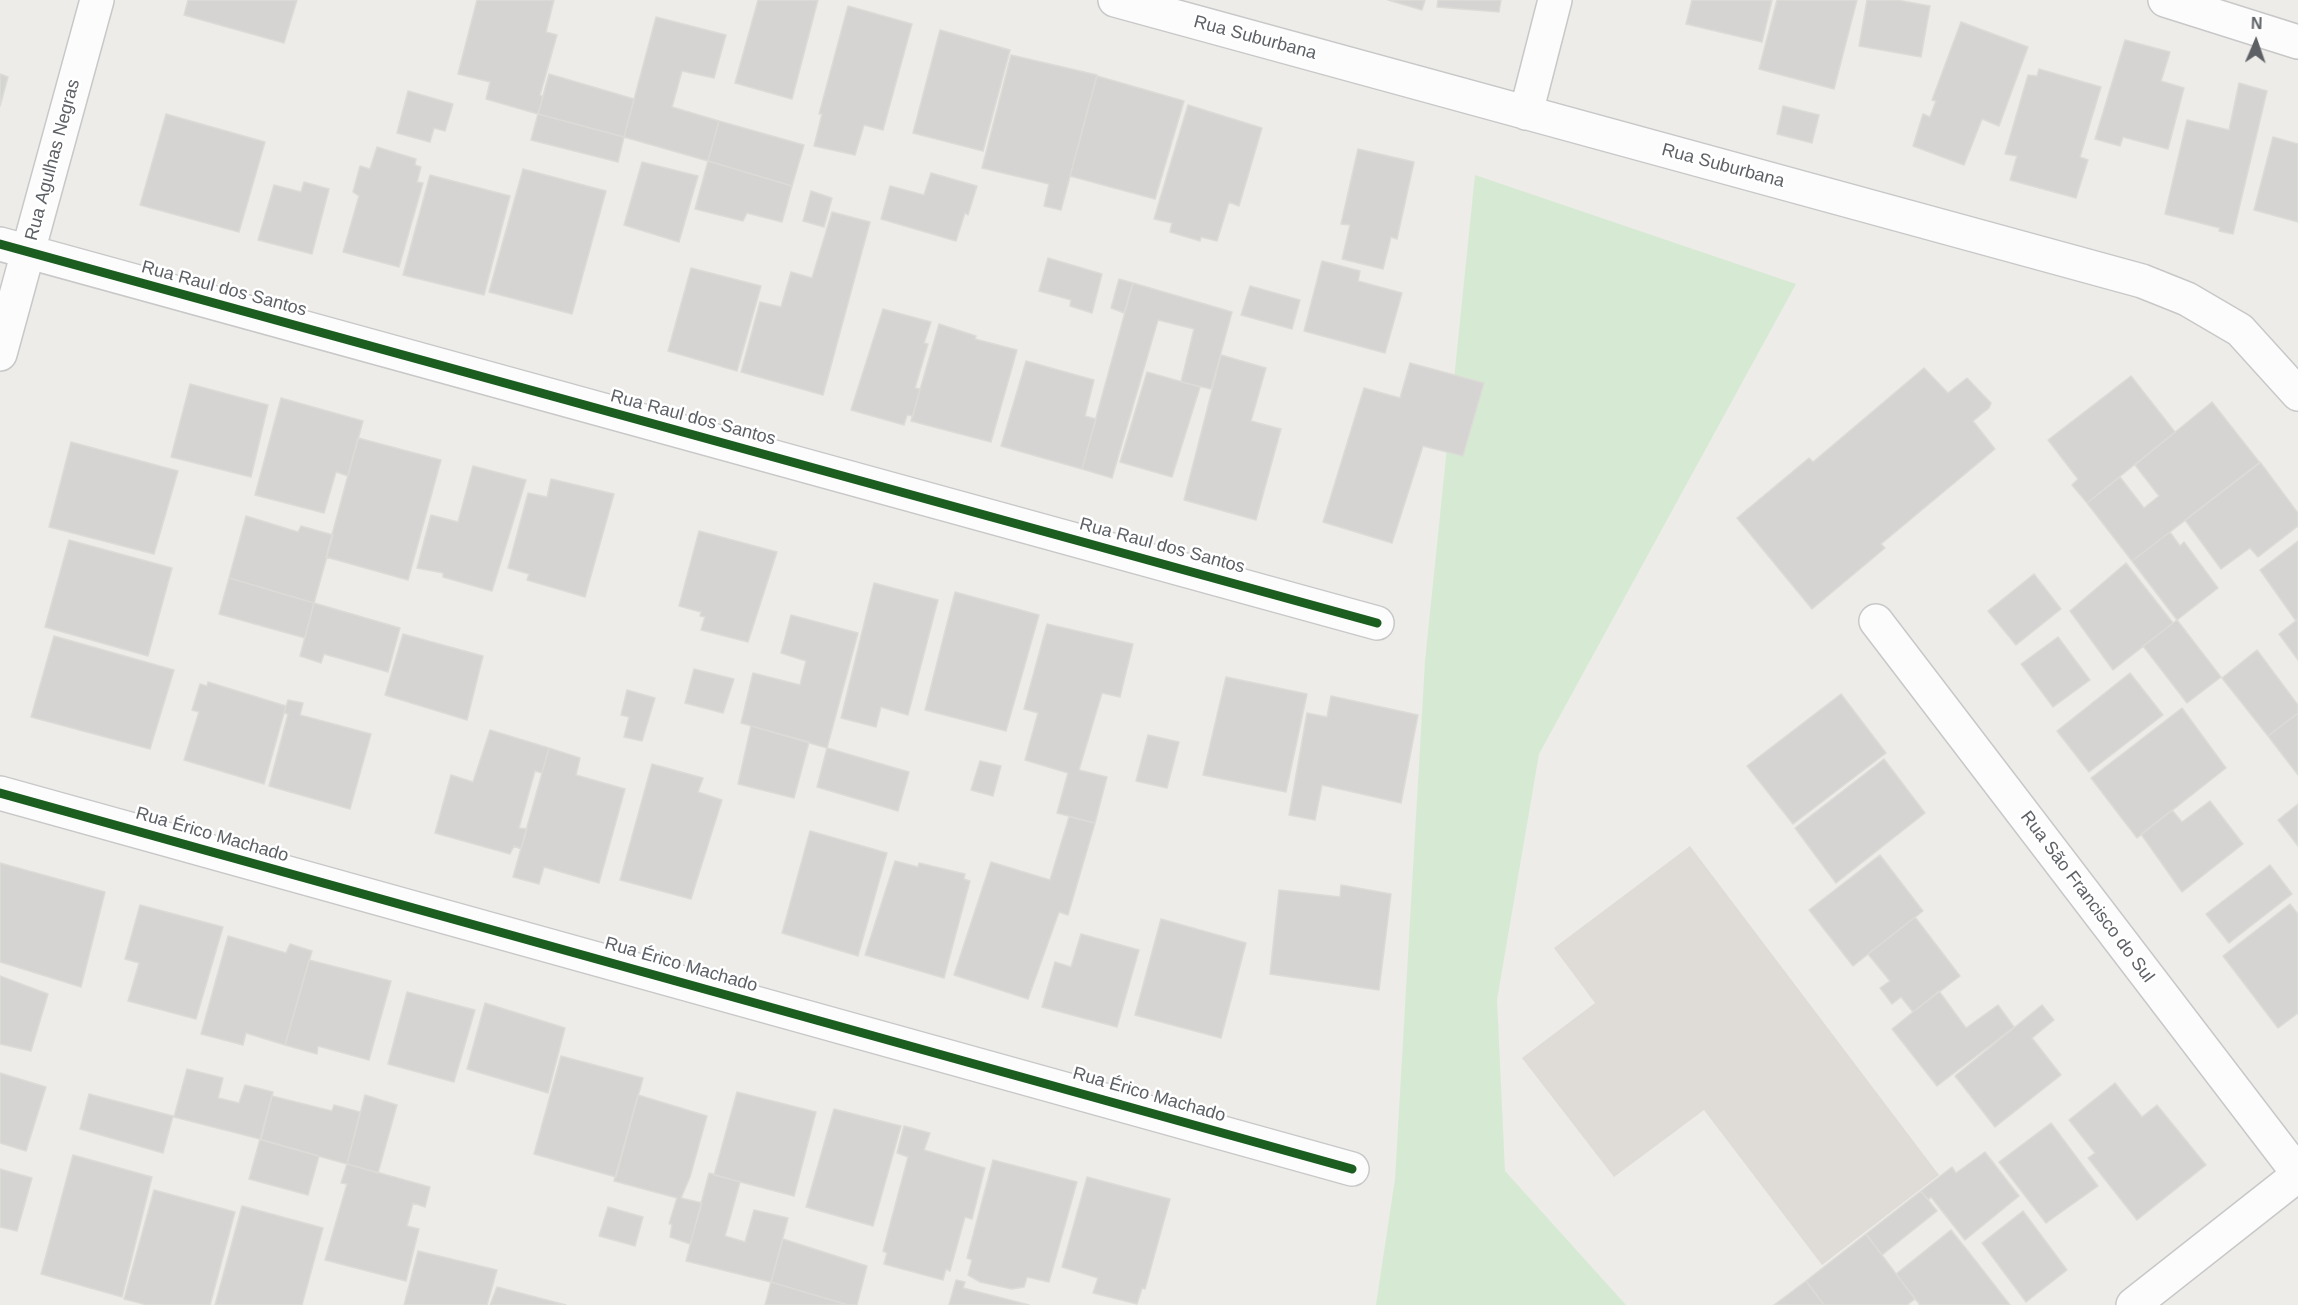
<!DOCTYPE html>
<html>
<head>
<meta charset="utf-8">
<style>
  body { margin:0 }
  #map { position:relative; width:2298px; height:1305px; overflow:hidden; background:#edece8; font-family:Helvetica,sans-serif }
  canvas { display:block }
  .north { position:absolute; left:2226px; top:12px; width:60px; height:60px; -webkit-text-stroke:4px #fff; paint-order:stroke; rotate:2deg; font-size:16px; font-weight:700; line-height:24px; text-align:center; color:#5d6166 }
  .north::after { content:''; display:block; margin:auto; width:21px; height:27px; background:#5d6166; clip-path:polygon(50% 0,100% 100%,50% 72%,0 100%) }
</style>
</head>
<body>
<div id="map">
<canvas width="2298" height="1305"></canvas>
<div class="north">N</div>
</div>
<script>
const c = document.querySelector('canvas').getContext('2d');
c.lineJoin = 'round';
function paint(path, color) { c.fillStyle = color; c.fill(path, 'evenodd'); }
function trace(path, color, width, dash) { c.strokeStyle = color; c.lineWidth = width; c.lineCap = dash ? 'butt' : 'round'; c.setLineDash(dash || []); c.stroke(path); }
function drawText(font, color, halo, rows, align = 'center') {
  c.font = font + ' Helvetica,sans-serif'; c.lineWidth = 5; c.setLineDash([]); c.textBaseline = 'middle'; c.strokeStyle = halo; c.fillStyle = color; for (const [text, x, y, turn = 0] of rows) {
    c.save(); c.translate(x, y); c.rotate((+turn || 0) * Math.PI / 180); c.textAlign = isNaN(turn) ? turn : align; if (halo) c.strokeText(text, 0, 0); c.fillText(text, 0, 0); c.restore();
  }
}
const education = new Path2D(`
  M1690 846 1939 1175 1822 1265 1704 1110 1614 1177 1522 1058 1595 1003 1554 948Z`);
const green = new Path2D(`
  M1475 175 1796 284 1539 754 1497 1000 1505 1171 1626 1305H1376L1395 1179 1425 661Z`);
const building = new Path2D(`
  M188 0H297L284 43 184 15Z
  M477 0H554L546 32 557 35 540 95 543 97 538 114 486 99 490 82 458 74Z
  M758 0H818L792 99 735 83Z
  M1388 0H1425L1422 10Z
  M1438 0H1501L1499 12 1437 7Z
  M1692 0H1772L1762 42 1686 24Z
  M1777 0H1857L1834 89 1759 69Z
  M1867 0H1897L1930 6 1921 57 1859 46Z
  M848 6 912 24 883 130 864 125 855 155 814 146 822 114H819Z
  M656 17 726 35 714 78 682 71 672 107 719 121 708 161 624 137Z
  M1961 22 2028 47 1999 126 1982 119 1964 165 1913 146 1923 114 1930 117 1936 101 1932 100Z
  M940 30 1010 50 983 151 913 133Z
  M2125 40 2170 52 2161 81 2184 88 2168 149 2123 137 2120 146 2095 139Z
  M1011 55 1097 75 1061 210 1044 206 1049 184 982 168Z
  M2039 69 2101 87 2080 157 2088 160 2076 198 2010 180 2017 156 2005 154 2028 75 2037 76Z
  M0 74 8 77 0 106Z
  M549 74 634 99 624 137 538 114Z
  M1097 76 1184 101 1155 199 1070 176Z
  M2239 83 2267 91 2233 234 2219 231 2220 228 2165 214 2187 120 2229 130Z
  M408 91 453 104 445 131 434 128 430 142 397 133Z
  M1188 105 1262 128 1239 206 1229 202 1217 241 1201 237 1200 241 1170 232 1172 223 1154 219Z
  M1783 106 1819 115 1812 143 1777 134Z
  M166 114 265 142 239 232 140 205Z
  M538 114 624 137 618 162 531 140Z
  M719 121 804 145 792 186 708 161Z
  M2273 137 2298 144V222L2254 210Z
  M377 147 416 159 415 165 421 167 417 182 423 183 399 267 343 252 359 196 353 192 360 166 370 169Z
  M1358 149 1414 162 1397 239 1391 237 1383 269 1342 259 1350 225 1341 224Z
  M708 161 792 186 782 222 747 213 743 221 695 209Z
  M642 162 698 176 679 242 624 225Z
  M523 169 606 191 572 314 489 292Z
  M931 173 977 186 968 215 965 213 956 241 881 219 890 186 924 195Z
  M430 175 510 196 484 295 403 275Z
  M304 182 329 189 312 254 258 240 274 185 301 192Z
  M811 191 832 198 824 227 803 221Z
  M832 212 870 222 823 395 741 372 760 302 781 307 791 272 812 278Z
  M1048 258 1102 274 1092 313 1070 306 1071 300 1039 291Z
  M1322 261 1360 271 1358 281 1402 293 1385 353 1304 331Z
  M691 268 761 286 737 371 668 351Z
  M1119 279 1133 283 1124 313 1111 308Z
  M1133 283 1232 312 1211 389 1181 382 1194 329 1158 320 1112 478 1082 469Z
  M1250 286 1300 300 1292 329 1241 315Z
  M883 309 931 322 924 343 928 344 915 388 920 389 913 416 907 415 904 425 851 410Z
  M939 324 976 336 975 339 1017 350 991 442 911 421Z
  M1221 355 1266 368 1251 421 1281 429 1256 520 1184 500Z
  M1026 361 1094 380 1085 416 1096 419 1082 469 1001 446Z
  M1410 363 1484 383 1463 456 1423 446 1392 543 1323 522 1364 388 1400 398Z
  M1924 368 1948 393 1967 378 1991 403 1989 408 1973 421 1995 449 1881 544 1885 548 1812 609 1737 518 1809 458 1813 462Z
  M1147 372 1200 387 1172 477 1120 462Z
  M2131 376 2175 432 2087 503 2072 485 2078 479 2048 440Z
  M190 384 268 405 251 477 171 457Z
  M281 398 363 421 348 476 336 472 324 513 255 495Z
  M2212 402 2260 463 2132 561 2087 503 2120 477 2144 508 2159 496 2135 465Z
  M358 438 441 460 408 580 326 557Z
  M71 442 178 471 154 554 49 527Z
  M2260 462 2298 513V526L2258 557 2250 548 2221 569 2185 520Z
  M473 466 526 480 492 591 443 577V573L417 568 431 515 458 522Z
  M551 479 614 494 585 597 527 580 529 574 508 568 528 493 547 497Z
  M246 516 298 532 301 526 333 535 314 603 229 578Z
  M699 531 777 552 748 642 701 630 705 617 700 616 701 612 679 606Z
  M2170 532 2180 546 2184 542 2218 588 2177 620 2132 561Z
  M69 540 172 568 148 656 45 627Z
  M2298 541V619L2296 621 2260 570Z
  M2126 563 2173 623 2113 670 2070 611Z
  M2034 574 2061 609 2016 645 1988 611Z
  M229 578 314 603 305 638 219 614Z
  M874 583 938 600 908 715 881 707 876 727 841 718Z
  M955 592 1039 615 1006 731 925 710Z
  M314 603 400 628 388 672 324 654 321 663 300 656Z
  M791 615 858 633 827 748 741 723 753 673 800 685 806 661 781 653Z
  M2298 619V660L2279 634Z
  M2177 620 2221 677 2187 703 2143 646Z
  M1047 624 1133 644 1120 697 1102 693 1079 770 1107 777 1095 823 1057 813 1068 773 1025 760 1038 713 1024 709Z
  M403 634 483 656 467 720 385 695Z
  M54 636 174 670 150 749 31 717Z
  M2058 637 2090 680 2053 707 2021 664Z
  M2257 650 2298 705V713L2268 736 2222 678Z
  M694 669 734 679 723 713 685 703Z
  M2130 673 2163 715 2089 772 2057 731Z
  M1226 677 1307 694 1286 792 1203 775Z
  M208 682 286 706 264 784 184 760 199 712 192 710 200 684 207 686Z
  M627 690 655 698 642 741 624 737 629 717 621 715Z
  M1841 694 1886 753 1793 824 1747 766Z
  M1331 696 1418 715 1401 803 1322 785 1315 820 1289 815 1307 713 1327 717Z
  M288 700 303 703 300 715 371 734 350 809 269 786 288 714 284 713Z
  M2182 708 2226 768 2137 838 2091 778Z
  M2298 713V775L2268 736Z
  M751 726 809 742 794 798 738 784Z
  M490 730 549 748 542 773 535 771 519 828 527 829 521 849 514 846 510 854 435 833 451 775 473 782Z
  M1148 735 1179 742 1167 788 1136 781Z
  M549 748 580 758 576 775 625 789 599 883 544 867 539 884 513 877Z
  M827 748 909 772 898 811 817 787Z
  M1884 759 1925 813 1836 883 1795 828Z
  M980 761 1001 766 993 796 971 790Z
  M652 764 703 778 698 792 722 800 691 899 620 880Z
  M2210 801 2243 844 2182 892 2141 834 2172 810 2182 822Z
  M2298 804V846L2278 820Z
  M1069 817 1095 823 1068 915 1059 912 1028 999 954 975 991 862 1050 880Z
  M810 831 887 853 858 956 782 933Z
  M1880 855 1923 911 1853 966 1809 910Z
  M895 861 918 867 919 863 965 874 964 879 970 881 944 978 865 955Z
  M0 863 105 892 81 987 0 962Z
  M2270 865 2292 894 2229 943 2206 914Z
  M1341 885 1391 894 1379 990 1270 974 1279 890 1340 897Z
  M2290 904 2298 914V1013L2278 1028 2223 956Z
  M140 905 223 927 196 1019 128 1001 139 963 125 959Z
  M1915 917 1960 976 1913 1012 1901 997 1892 1004 1880 988 1890 981 1868 954Z
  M1161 919 1246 943 1221 1038 1135 1015Z
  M1081 934 1139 950 1117 1027 1042 1007 1055 962 1071 967Z
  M228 936 286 953 290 944 312 951 285 1045 246 1033 243 1045 201 1034Z
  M309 960 391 981 369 1060 318 1046 317 1054 285 1045Z
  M0 976 48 994 31 1051 0 1044Z
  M1939 991 1966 1028 1998 1005 2014 1027 1937 1086 1892 1029Z
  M407 992 475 1010 454 1082 388 1064Z
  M485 1003 565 1028 548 1093 467 1069Z
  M2042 1005 2054 1020 2032 1038 2061 1075 1995 1127 1955 1076Z
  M561 1056 643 1078 616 1177 534 1154Z
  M187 1069 223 1078 218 1098 239 1103 245 1085 273 1092 260 1139 174 1117Z
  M0 1073 46 1087 26 1151 0 1143Z
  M2115 1083 2142 1117 2157 1105 2206 1165 2137 1220 2088 1158 2095 1153 2069 1120Z
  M737 1092 816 1112 794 1196 714 1175Z
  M89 1094 173 1116 163 1153 80 1129Z
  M365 1095 397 1105 378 1173 347 1164Z
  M638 1095 707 1116 690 1177 681 1198 702 1203 690 1244 670 1237 672 1224H669L677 1198 614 1181Z
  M272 1096 332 1111 334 1105 360 1112 347 1164 261 1140Z
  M834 1109 901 1126 873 1226 806 1207Z
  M2051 1123 2098 1186 2046 1223 1999 1162Z
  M904 1126 930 1133 924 1150 985 1168 972 1219 965 1217 950 1271 946 1269 943 1280 884 1264 887 1253 883 1251 908 1157 897 1153Z
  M260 1139 319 1156 308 1195 249 1179Z
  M1985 1152 2019 1196 1965 1240 1931 1197 1928 1200 1921 1191 1952 1167 1956 1173Z
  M73 1155 152 1177 122 1297 41 1274Z
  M993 1160 1077 1182 1049 1282 1027 1277 1024 1287 1012 1289 980 1282 968 1275 972 1260 967 1258Z
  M347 1164 430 1187 425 1207 413 1203 407 1226 419 1229 406 1281 325 1260 347 1184 341 1183Z
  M0 1169 32 1178 17 1231 0 1227Z
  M709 1173 740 1182 725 1236 745 1242 754 1210 788 1218 771 1282 686 1261Z
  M1087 1177 1170 1199 1145 1289 1142 1288 1137 1304 1093 1293 1098 1278 1062 1267Z
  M154 1190 235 1212 210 1305H147L124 1299Z
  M1921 1191 1937 1211 1882 1255 1866 1234Z
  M242 1206 323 1228 302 1305H215Z
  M608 1207 643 1217 635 1246 599 1236Z
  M2023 1211 2067 1270 2026 1302 1982 1243Z
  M1951 1230 1975 1260 2010 1305H1920L1896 1274Z
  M1866 1234 1915 1299 1907 1305H1824L1806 1281Z
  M783 1239 867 1266 857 1305H848L771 1282Z
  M418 1251 497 1270 487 1305H404Z
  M956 1280 965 1282 963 1288 1029 1305H949Z
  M1806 1281 1824 1305H1774Z
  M771 1282 848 1305H765Z
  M497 1287 566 1305H490Z`);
const minor = new Path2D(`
  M1115 0 2142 281 2187 299 2240 330 2298 394
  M2165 0 2298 42
  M1526 113 1555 0
  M0 244 1377 623
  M0 354 97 0
  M1876 621 2298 1173
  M0 793 1352 1169
  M2133 1305 2298 1175`);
const cycleway = new Path2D(`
  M0 244 1377 623
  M0 793 1352 1169`);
const streetNames = [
  ["Rua Suburbana",1255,38,15],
  ["Rua Agulhas Negras",53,160,-75],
  ["Rua Suburbana",1723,166,15],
  ["Rua Raul dos Santos",224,289,15],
  ["Rua Raul dos Santos",693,418,15],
  ["Rua Raul dos Santos",1162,546,15],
  ["Rua Érico Machado",212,835,16],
  ["Rua São Francisco do Sul",2087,897,53],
  ["Rua Érico Machado",681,965,16],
  ["Rua Érico Machado",1149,1095,16]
];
paint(education, '#dfdcd7');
paint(green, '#d6ead3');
paint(building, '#d5d4d2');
trace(building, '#dcdbd7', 1.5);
trace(minor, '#c8c8c9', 36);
trace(minor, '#fcfcfc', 33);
trace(cycleway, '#1b5e20', 9);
drawText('18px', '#5d6166', '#fff', streetNames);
</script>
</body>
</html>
